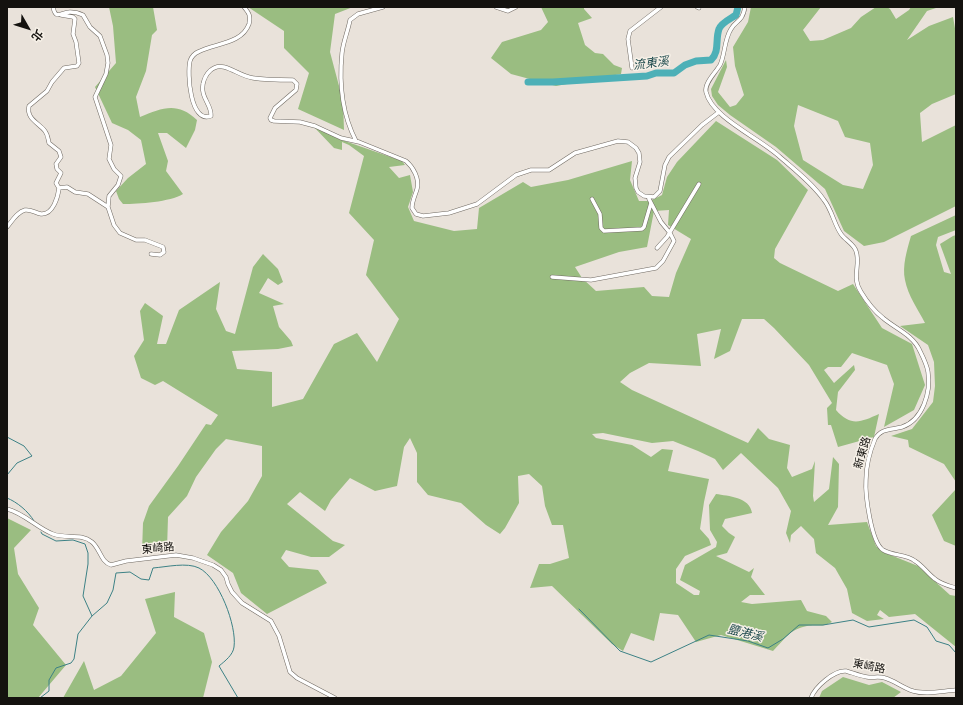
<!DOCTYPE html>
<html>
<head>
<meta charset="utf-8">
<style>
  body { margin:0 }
  #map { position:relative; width:963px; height:705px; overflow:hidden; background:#e9e2da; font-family:Poppins,"Noto Sans TC",sans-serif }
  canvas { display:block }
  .frame { position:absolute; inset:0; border:8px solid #14120f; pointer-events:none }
  .north { position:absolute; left:8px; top:8px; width:40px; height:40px; -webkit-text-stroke:3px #f6f0e7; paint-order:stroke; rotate:129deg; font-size:11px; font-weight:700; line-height:16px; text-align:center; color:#14120f }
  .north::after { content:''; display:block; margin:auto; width:14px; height:18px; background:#14120f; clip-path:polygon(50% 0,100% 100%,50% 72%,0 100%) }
</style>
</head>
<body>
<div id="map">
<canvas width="963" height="705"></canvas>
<div class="frame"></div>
<div class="north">北</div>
</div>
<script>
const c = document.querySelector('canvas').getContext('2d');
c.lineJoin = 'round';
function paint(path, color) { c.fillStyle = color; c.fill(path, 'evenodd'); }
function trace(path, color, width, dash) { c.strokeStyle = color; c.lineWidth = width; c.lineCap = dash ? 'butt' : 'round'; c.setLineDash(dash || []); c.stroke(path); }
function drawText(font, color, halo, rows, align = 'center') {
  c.font = font + ' Poppins,"Noto Sans TC",sans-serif'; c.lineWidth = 3; c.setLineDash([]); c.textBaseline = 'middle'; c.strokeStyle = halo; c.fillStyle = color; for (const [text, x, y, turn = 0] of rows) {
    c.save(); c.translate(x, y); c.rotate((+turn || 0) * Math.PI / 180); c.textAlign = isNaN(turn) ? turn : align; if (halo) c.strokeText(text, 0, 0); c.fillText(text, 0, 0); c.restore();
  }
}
const green = new Path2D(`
  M109 7H153L157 30 152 35 146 71 136 97 140 117C162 108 177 101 197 120L195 130 186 148 167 133H158L168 161 166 171 183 194C170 202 139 204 123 204L119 199 116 191 128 178 146 164 141 140 128 130 112 123 95 87 116 63 113 26Z
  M248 7H353L335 14 330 52 343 101 344 130 298 109 309 73 284 48V31Z
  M541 7H584V9L592 18 578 23 585 45 595 53 603 54 614 65 622 68 621 74 556 86 511 74 491 58 502 42 541 30 548 22Z
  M751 7H821L803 30 810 41 823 40 851 28 861 17 876 7H887L890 9 896 19 909 10 911 7H939L927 11 907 40 929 26 953 17 956 34V94L932 104 920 113 922 142 956 125V206L884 242 864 246 844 231 825 189 776 147 730 115 718 105 712 96 711 89 726 60 727 67 718 92 730 107 736 105 744 95 735 66 733 47 748 22ZM798 105 838 121 845 137 870 143 873 165 863 189 843 185 803 160 794 126Z
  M716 121 777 160 808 190 775 249 774 258 780 263 838 291 853 284 882 328 912 344 925 385 914 410 884 427 894 384 887 365 852 353 841 367H828L824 370 834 383 854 365 855 370 838 392 836 410C851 427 861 422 879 414L874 437 838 447 831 425H828L827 408 832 403 809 365 774 328 764 319H742L730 351 714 359 721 329 697 334 701 366 649 363 630 373 620 382 632 390 748 443 758 428 769 439 790 445 787 468 792 477 812 469 815 461 813 496 814 502 829 489 833 457 839 464 838 507 828 525 867 522 876 546 883 552 918 566 950 595 956 596V647L915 614 889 617 880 610 877 615 884 619 867 621 852 613 847 589 835 568 816 553 814 539 801 526 791 535 790 543 786 533 791 511 778 488 741 453 723 470 715 459 698 451 673 441 652 443 603 433 592 434 596 438 632 445 651 457 662 449 673 450 668 471 709 479 704 502 700 529 709 539 711 545 685 556 676 569V583L694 595H699L700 591 680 580 685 565 716 547 717 542 710 530 709 505 716 494C728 496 750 497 752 513L725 519 722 526 729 533 735 537 727 553 716 556 749 572 754 568 751 577 765 595H750L741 602 752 604 801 600 807 611 826 616 832 622C821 628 818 624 807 626 790 629 785 639 773 651L721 635 696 642 678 615 660 613 654 641 631 633 623 651 612 644 552 586 530 588 539 564H550L569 558 563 525H552L545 506 542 486 529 474 518 476 519 503 505 528 500 534 486 525 461 503 428 495 417 482V453L410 438 404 447 397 486 375 491 350 478 331 500 325 511 300 492 287 504 333 541 345 545 329 557H311L286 550 281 558 289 567 318 570 327 583 267 614 241 593 233 573 207 555 221 532 248 501 262 476V446L226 439 216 449 196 477 187 496 168 517 167 550 142 552 143 523 149 506 178 466 206 424 211 425 218 415 163 381 155 385 141 378 134 356 144 340 140 311 145 303 163 316 157 344H166L179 310 220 282 216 309 226 331 235 334 253 267 263 254 278 269 283 282 278 285 268 278 259 293 284 304 273 306 279 327 291 341 293 346 278 349 232 351 237 369 272 372V407L303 399 334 344 357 333 377 362 399 319 366 275 374 240 349 213 364 156 349 145 342 142V150L334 148 314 127 342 140 402 161 405 165 389 167 399 178 410 175 413 192 408 207 414 221 454 231 477 229 479 208 523 182 531 187 568 180 632 161 630 180 639 201H650L662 195 667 177 677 162ZM669 210 668 225 691 239 676 273 669 297 652 296 644 287 596 291 582 278 575 267 619 252 647 247 654 211Z
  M956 215V230L938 237 936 245 944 272 951 274 940 244 953 236 956 235V482L944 464 909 447 908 440 891 436 912 429 933 402 935 386 934 362 928 345 900 326 925 323C918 309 908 296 905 280 902 266 907 250 911 236Z
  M956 489V546L944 541 932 515Z
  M7 518 31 530 14 548 18 574 39 608 33 625 66 665 38 698H7Z
  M175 592 174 617 204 633 212 662 203 698H63L84 661 94 690 121 676 156 633 145 599Z
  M843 677 869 685 882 682 901 692 893 698H819L822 691Z`);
const stream = new Path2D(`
  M7 437 24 446 32 456 17 463 7 475
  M7 498C17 502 28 511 34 521
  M41 532 42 534 56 541 73 540 85 544 88 553V564L83 596 92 616 107 603 113 590 116 573 130 572 141 579 149 580 153 568C166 567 187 562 199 568 219 578 237 626 234 647 233 655 225 661 219 666L238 698
  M579 609 620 651 651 662 709 635 748 641 768 648 783 639 799 625H823L853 620 869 627 914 620 927 627 936 641 949 645 956 653
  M40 698 49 691V680L56 668 71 663 74 659 78 634 92 616`);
const river = new Path2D(`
  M528 82H553L647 76 656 73H674L685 65 696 61 711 60C720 51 715 40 719 29 721 23 730 19 736 15L738 7`);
const minor = new Path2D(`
  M53 7C56 21 61 12 70 12 75 12 79 13 83 15L90 27 100 36 107 55 108 63 106 74 95 97 111 145 109 159 114 169 121 176 118 185 109 196 108 207
  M244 7C249 13 251 16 249 24 242 44 215 43 198 52 195 53 191 57 190 61 187 73 190 124 211 116 212 105 200 97 203 84 205 74 213 64 224 67 235 70 241 76 253 78 266 80 280 80 293 80L297 84 296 90 275 108 270 118 271 120 274 121 300 122 315 126 341 138 359 142 406 161C413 167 420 179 417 189 415 196 412 201 412 208L416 214 423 216 449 213 477 204 516 175 531 170H549L575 153 618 141 628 142 636 148 639 153 640 162 635 178 636 188 638 192 644 196 654 197 660 191 665 165 669 157 702 125 719 112
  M496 7 508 11 516 7
  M697 7 699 8
  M745 7C742 23 737 19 731 29 724 40 725 55 720 65 716 72 704 83 706 92 712 118 760 138 780 157 795 170 812 183 824 200 832 210 834 224 841 234 845 240 854 244 856 251 861 265 851 277 861 292 867 302 874 311 883 318 896 329 913 335 920 351 923 357 927 365 928 372 931 392 923 420 902 427 891 430 881 428 875 439 870 451 866 467 866 480 865 494 871 542 883 550 893 556 906 554 915 561 923 566 928 574 935 579 941 584 949 586 956 588
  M61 15 73 17 75 19 73 34 76 42 79 63 77 66 64 68 52 82 47 91 29 106C26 119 39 123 45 131 48 135 48 139 49 143L59 151 61 157 56 164 57 169 61 173 56 183 59 188 67 187 75 192 88 194 108 207 114 225 120 233 136 240H145L163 247 164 252 160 255 151 254
  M632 68 628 39 630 31 661 7
  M356 141C342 114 339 83 342 53 343 42 348 31 350 20L358 14 383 7
  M592 199 600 214 601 228 604 231 642 229 644 227 651 203
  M7 227C12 221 17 212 25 210 31 209 35 213 41 214 53 215 58 197 59 188
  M657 248 667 237 699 184
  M552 277 591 280 656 268 663 261 674 241 670 233 661 222 648 197
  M7 509C24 513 37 528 53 534 66 539 81 533 92 542 101 550 100 561 111 565L126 561 176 555 193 558 213 565 221 570 226 577 228 584 232 592 242 603 271 621 279 636 290 672 297 678 335 698
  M811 698C815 687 834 670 846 671 853 673 860 676 867 677 873 678 879 676 885 678 895 681 903 688 913 691 926 695 942 691 956 690`);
const streetNames = [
  ["新東路",863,453,-74],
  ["東崎路",158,549,-6],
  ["東崎路",869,667,11]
];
const waterNames = [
  ["流東溪",651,64,-7],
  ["鹽港溪",745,634,14]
];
paint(green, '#9abd81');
trace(stream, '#3c8185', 1);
trace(river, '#4db0b7', 7);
trace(minor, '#706a63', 4.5);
trace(minor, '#fff', 3.5);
drawText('11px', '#14120f', '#f6f0e7', streetNames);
drawText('italic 12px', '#1d494c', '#f6f0e7', waterNames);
</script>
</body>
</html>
